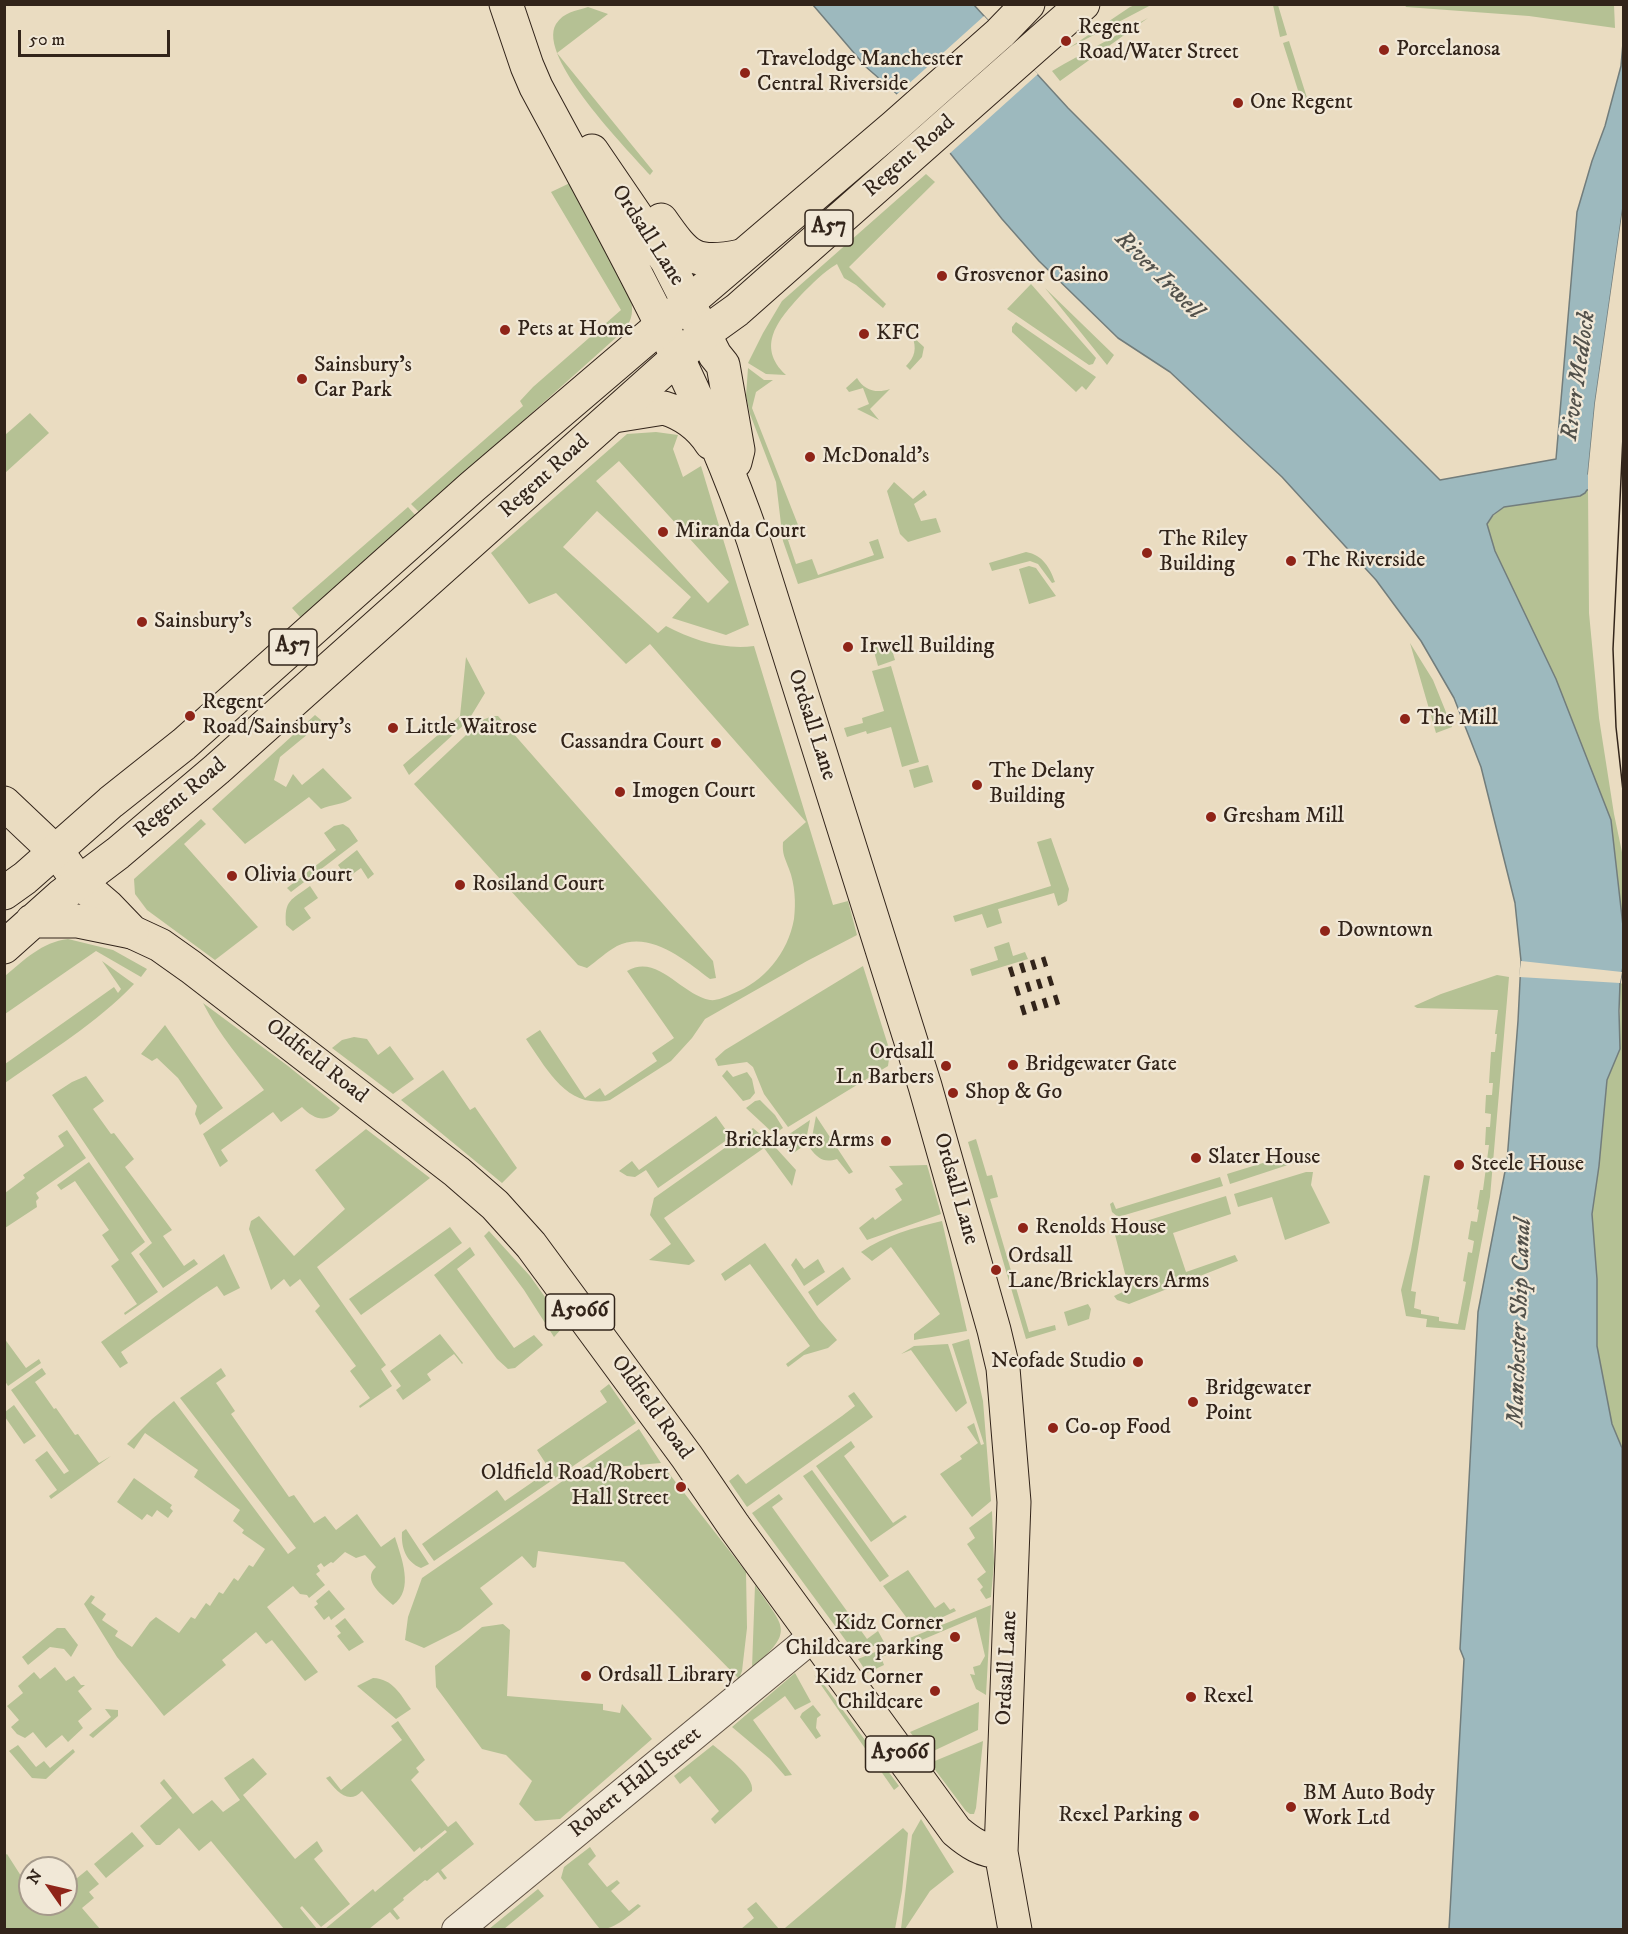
<!DOCTYPE html>
<html>
<head>
<meta charset="utf-8">
<style>
  body { margin:0 }
  #map { position:relative; width:1628px; height:1934px; overflow:hidden; background:#eadcc1; font-family:"IM FELL DW Pica",serif }
  canvas { display:block }
  .frame { position:absolute; inset:0; border:6px solid #32241a; pointer-events:none }
  .north { position:absolute; left:18px; top:1856px; width:60px; height:60px; box-sizing:border-box; background:#f1e8d7; border:2px solid #a59a8b; border-radius:50%; rotate:304deg; font-size:16px; font-weight:700; line-height:24px; text-align:center; color:#32241a }
  .north::after { content:''; display:block; margin:auto; width:21px; height:27px; background:#8f2418; clip-path:polygon(50% 0,100% 100%,50% 72%,0 100%) }
  .scale { position:absolute; left:18px; top:30px; width:152px; height:27px; box-sizing:border-box; border:3px solid #32241a; border-top:0; padding-left:8px; font-size:18px; line-height:21px; white-space:nowrap; color:#32241a; -webkit-text-stroke:4px #f1e8d7; paint-order:stroke }
</style>
</head>
<body>
<div id="map">
<canvas width="1628" height="1934"></canvas>
<div class="frame"></div>
<div class="north">N</div>
<div class="scale">50 m</div>
</div>
<script>
const c = document.querySelector('canvas').getContext('2d');
c.lineJoin = 'round';
function paint(path, color) { c.fillStyle = color; c.fill(path, 'evenodd'); }
function trace(path, color, width, dash) { c.strokeStyle = color; c.lineWidth = width; c.lineCap = dash ? 'butt' : 'round'; c.setLineDash(dash || []); c.stroke(path); }
function drawText(font, color, halo, rows, align = 'center') {
  c.font = font + ' "IM FELL DW Pica",serif'; c.lineWidth = 4.5; c.setLineDash([]); c.textBaseline = 'middle'; c.strokeStyle = halo; c.fillStyle = color; for (const [text, x, y, turn = 0] of rows) {
    c.save(); c.translate(x, y); c.rotate((+turn || 0) * Math.PI / 180); c.textAlign = isNaN(turn) ? turn : align; if (halo) c.strokeText(text, 0, 0); c.fillText(text, 0, 0); c.restore();
  }
}
const green = new Path2D(`
  M1135 5H1151L1069 48 1130 7Z
  M1273 5H1278L1287 35 1280 37Z
  M1405 5H1614L1615 28 1529 16 1406 7Z
  M588 7 608 14 557 53 653 171 650 175C628 150 536 57 556 24 564 12 575 11 588 7Z
  M1148 18 1060 81 1052 71 1064 64Z
  M1289 41 1308 101 1302 103 1283 43Z
  M926 174 935 182 849 267 886 304 883 308 856 285 844 278 837 264C823 272 812 284 801 295 779 319 755 346 786 375L766 374 748 363 763 333 782 301Z
  M570 183 631 300C634 314 631 324 620 334L420 513 411 504 523 406 520 401 533 387 621 310 551 192Z
  M1031 284 1096 358 1093 364 1089 365 1007 309Z
  M1045 288 1114 355 1107 365Z
  M1016 322 1096 377 1086 390 1082 386 1076 392 1012 332V327Z
  M912 336 924 347 922 357 910 370 906 366C915 357 917 348 912 336Z
  M748 368 764 380H773L756 392 752 408 802 535 788 540 796 564 812 559 818 575 874 555 869 542 878 539 884 558 798 584 783 541 776 482 750 414 746 396Z
  M857 378C864 390 876 394 890 389L870 409 879 420 857 409 869 404 863 388 849 392 846 388Z
  M30 413 49 433 5 473V435Z
  M656 432 678 435 673 449 683 477 701 466 749 625 726 635 672 618 691 597 597 511 563 547 658 633 666 626C692 640 724 650 754 646L833 905 848 901 857 935 807 961 705 1019 692 1038 671 1061 610 1100C567 1110 547 1069 526 1039L540 1030 585 1098 600 1088 605 1096 657 1061 652 1053 674 1038 627 971C658 953 681 995 710 1000 716 1001 726 997 732 994 764 982 788 953 794 919 796 903 795 884 789 869 785 858 782 854 783 842L806 822 650 644 626 664 556 593 529 604 491 553 627 434ZM619 461 729 582 708 603 596 481Z
  M894 482 913 499 924 490 927 495 914 504 921 521 936 518 941 532 908 542 900 534 887 491Z
  M1586 490H1588L1589 613 1599 718 1614 814 1623 857V926L1611 820 1495 551 1487 524 1493 516 1504 507 1580 496Z
  M408 507 416 516 301 618 292 608Z
  M1026 552C1043 555 1050 568 1055 582L1052 583 1038 564 1030 561 992 571 989 563Z
  M1029 566 1036 568 1056 596 1029 604 1019 569Z
  M890 643 895 660 878 666 873 648Z
  M1410 643 1433 680 1452 727 1436 733Z
  M466 657 485 693 468 721 409 775 403 765 460 716Z
  M891 666 919 762 902 767 891 727 867 734 866 731 847 737 844 728 863 723 862 718 884 711 872 671Z
  M315 715 321 720 320 724 280 757 274 780 286 787 293 774 302 785 323 768 352 798C344 805 331 804 321 809L309 797 245 844 212 809Z
  M493 716H498L713 961 716 978 710 979C686 961 650 930 617 946 606 952 597 961 587 968L578 965 414 784 482 720Z
  M928 765 933 782 914 788 909 770Z
  M201 819 206 824 184 844 258 927 215 960 147 910 135 894 134 879Z
  M343 824 349 828 358 841 291 892 287 888 336 850 324 833 334 826Z
  M1051 838 1069 889 1067 901 1058 906 1054 893 998 909 1002 923 987 928 982 914 955 922 953 916 1051 886 1037 842Z
  M357 850 374 874 368 879 361 868 347 878 338 865Z
  M310 886 318 898 304 908 311 918 293 931 286 925C284 900 291 900 310 886Z
  M68 939 113 950 147 969 141 977 96 951 5 1014V976C24 960 42 942 68 939Z
  M1009 942 1013 956 1025 952 1028 959 972 976 970 969 998 960 994 947Z
  M102 961 134 984C97 1023 49 1052 5 1083V1064L114 987 118 993 121 989Z
  M863 966 892 1058 889 1059 888 1066 788 1127 764 1094 753 1067 747 1062 718 1066 715 1059 725 1050Z
  M1497 975 1509 977 1490 1197 1465 1330 1426 1327 1427 1319 1406 1316 1401 1290 1411 1250 1424 1175 1430 1176 1411 1291 1416 1292 1414 1308 1421 1310V1314L1439 1317V1321L1458 1324 1466 1282 1463 1281 1468 1252 1472 1253 1474 1241 1468 1239 1471 1221 1477 1222 1479 1210 1477 1209 1480 1190H1483L1489 1145H1485L1486 1127H1490L1491 1114 1485 1113 1486 1095H1492L1493 1083H1489L1491 1052H1495L1497 1034H1495L1498 1010 1417 1008 1414 1006 1441 994Z
  M1620 983 1623 984 1622 1448 1612 1424 1597 1346V1279L1592 1214 1599 1166 1607 1080 1620 1049Z
  M203 1003 288 1066 340 1108C328 1124 314 1120 302 1107L281 1122 273 1112 221 1150 228 1161 220 1167 203 1134 264 1090C243 1062 219 1035 203 1003Z
  M165 1025 223 1108 200 1125 195 1114 197 1106 178 1078 157 1058 152 1061 141 1054Z
  M354 1037 367 1039 378 1055 390 1046 414 1079 393 1094 332 1048 342 1040Z
  M443 1070 470 1110 475 1107 517 1168 502 1183 401 1100Z
  M727 1070 733 1077 747 1072 752 1079 755 1093 750 1099 743 1101 722 1076Z
  M86 1076 104 1101 93 1109 111 1134 114 1133 134 1159 125 1167 172 1230 163 1236 184 1266 194 1259 198 1264 163 1288 139 1254 152 1243 52 1095 72 1082Z
  M760 1100 775 1115 783 1128 774 1134 746 1108 755 1101Z
  M716 1116 731 1137 658 1188 646 1170 635 1177 627 1176 619 1171 632 1161 639 1170Z
  M816 1116 853 1172 849 1174 837 1159C824 1163 818 1159 810 1148Z
  M810 1120 805 1145 792 1154 779 1141Z
  M753 1128 776 1148 796 1170 792 1186 764 1148 664 1218 695 1261 689 1265 649 1260 671 1244 650 1215 654 1198Z
  M366 1129 430 1178 317 1267 386 1365 381 1369 392 1386 360 1408 359 1406 370 1398 350 1371 356 1366 315 1311 320 1306 300 1279 290 1287 284 1279 271 1290 249 1229 251 1221 259 1216 294 1256 345 1209 315 1170Z
  M67 1130 86 1158 36 1193 39 1198 36 1201 37 1207 5 1228V1193L25 1178 23 1175 64 1146 58 1136Z
  M976 1139 987 1176 992 1175 998 1197 990 1199 1029 1332 1055 1325 1056 1330 1026 1339 968 1142Z
  M1289 1155 1288 1160 1300 1161 1230 1184 1227 1174Z
  M89 1162 145 1242 131 1253 158 1292 125 1315 124 1313 137 1304 111 1266 119 1260 102 1235 109 1230 75 1181 61 1190 57 1185Z
  M927 1165 941 1214 867 1240 859 1228 873 1217 875 1220 902 1200 895 1189 903 1184 889 1166Z
  M1306 1172H1313L1311 1185 1330 1223 1285 1240 1272 1197 1238 1207 1234 1194Z
  M1220 1177 1223 1186 1118 1217 1112 1212 1110 1204 1113 1202 1116 1209Z
  M1226 1196 1231 1214 1173 1233 1186 1272 1235 1255 1238 1261 1129 1304 1117 1300 1114 1296 1129 1289 1114 1231Z
  M942 1221 967 1331 914 1340V1334L940 1314 891 1247 872 1261 861 1252C884 1236 915 1227 942 1221Z
  M450 1227 462 1243 361 1315 349 1299Z
  M489 1231 530 1276 562 1321 564 1326 554 1337 524 1290 484 1236Z
  M765 1243 819 1319 837 1340 828 1348 804 1355 788 1367 786 1364 810 1346 750 1264 725 1281 721 1274Z
  M470 1247 475 1255 457 1269 514 1348 534 1335 543 1345 515 1368 508 1369 497 1359 434 1275Z
  M224 1254 240 1288 224 1296 217 1286 203 1295 121 1352 128 1363 120 1368 101 1342Z
  M796 1258 804 1269 818 1259 825 1272 804 1286 791 1265Z
  M843 1267 851 1279 817 1306 808 1292Z
  M1088 1304 1091 1309 1089 1319 1068 1326 1064 1312Z
  M440 1334 463 1363 462 1364 454 1354 427 1374 431 1380 403 1400 396 1390 401 1386 390 1371Z
  M4 1338 26 1368 39 1359 41 1363 8 1386 5 1381Z
  M969 1339 983 1401 991 1501 972 1517 940 1474 962 1459 960 1456 978 1443 967 1427 974 1423 981 1445 984 1444 952 1344Z
  M948 1344 967 1403 956 1412 911 1350 901 1354 914 1346Z
  M42 1368 46 1374 35 1382 54 1409 56 1408 75 1435 78 1434 99 1463 111 1456 51 1499 49 1496 57 1490 35 1460 47 1451 64 1474 69 1471 11 1390Z
  M221 1368 226 1376 216 1383 235 1411 231 1414 289 1497 294 1495 314 1523 325 1516 336 1530 357 1514 381 1547 395 1537C401 1557 415 1590 393 1605 383 1596 361 1580 376 1567L365 1555 356 1558 345 1552 333 1563 331 1562 324 1567 321 1563 317 1566 320 1571 316 1574 325 1585 309 1598 307 1595 300 1594 293 1586 267 1607 318 1672 305 1681 272 1640 266 1644 256 1632 222 1660 226 1665 164 1716 117 1657 84 1604 91 1595 95 1597 91 1603 106 1614 102 1620 118 1631 115 1636 132 1647 150 1622 156 1617 179 1633 191 1617 195 1619 206 1603 210 1606 219 1592 223 1594 234 1578 238 1581 249 1565 253 1567 265 1549 242 1533 244 1530 233 1521 240 1510 194 1477 198 1470 145 1433 134 1449 127 1444 152 1419 174 1401 288 1554 296 1548 180 1398Z
  M609 1384 636 1423 434 1561 422 1544 497 1490 505 1501 550 1470 537 1450 607 1402 600 1391Z
  M854 1392 873 1417 747 1507 729 1481 738 1474 746 1484 842 1416 855 1406 848 1396Z
  M14 1405 36 1436 24 1444 5 1417V1412Z
  M639 1429 661 1463 579 1470Z
  M851 1441 855 1447 844 1456 893 1523 905 1515 907 1517 871 1542 816 1466Z
  M812 1470 889 1576 880 1582 803 1476Z
  M667 1471 746 1572 747 1628 742 1671 739 1679 624 1562 538 1551 536 1567 533 1568 522 1556 480 1588 493 1604 460 1630 424 1648 405 1640 408 1617 422 1578 567 1478Z
  M134 1478 172 1505 170 1508 173 1511 168 1518 157 1510 152 1517 147 1514 142 1520 117 1502Z
  M779 1494 783 1499 772 1507 867 1639 878 1631 884 1642 855 1653 752 1513Z
  M992 1511 994 1563 991 1597 986 1599 980 1590 983 1587 977 1579 986 1572 967 1544 975 1538 969 1528Z
  M406 1529 429 1564 421 1568C406 1562 401 1548 402 1532Z
  M908 1570 935 1608 944 1602 950 1610 954 1608 956 1611 934 1621 912 1625 883 1586Z
  M755 1585C784 1628 796 1630 752 1668Z
  M329 1590 345 1609 331 1620 329 1616 324 1620 314 1607 318 1604 316 1601Z
  M991 1605 986 1695 976 1689 970 1674 975 1675 973 1667 980 1665 985 1656 976 1617 884 1656 881 1657 884 1665 867 1673 858 1659Z
  M345 1618 364 1642 349 1651 337 1636 341 1633 335 1626Z
  M503 1624 510 1630 507 1696 603 1704V1710L620 1713 622 1704 652 1739 560 1819 535 1821 519 1804 532 1781 506 1755 482 1749 436 1687 435 1666 482 1627Z
  M57 1628H65L78 1645 71 1657 64 1649 50 1647 28 1665 22 1657Z
  M55 1667 66 1681 74 1676 81 1685H85L78 1691 92 1709 78 1721 83 1728 68 1742 62 1735 46 1748 33 1732 25 1738 17 1734 11 1727 19 1720 7 1706 23 1693 18 1686 34 1672 40 1679Z
  M795 1673 811 1702 795 1710 785 1696 753 1720 792 1775 785 1776 770 1759 732 1727Z
  M814 1675 822 1682 899 1786 894 1790Z
  M373 1678C393 1679 400 1694 411 1709L396 1719 357 1686Z
  M979 1702 978 1730 927 1754 910 1732Z
  M813 1705 821 1715 817 1718 816 1728 821 1736 816 1739 800 1717 802 1713Z
  M105 1709 118 1710V1716L93 1738 89 1735 111 1717Z
  M398 1721 425 1760 416 1768 419 1772 411 1780 448 1827 456 1821 474 1844 441 1870 447 1878 444 1880 438 1872 427 1881 425 1880 403 1898 404 1900 393 1909 400 1918 397 1920 390 1912 369 1929H325L373 1889 375 1892 447 1832 445 1830 421 1849 420 1847 414 1852 362 1791C348 1806 336 1790 326 1778L330 1776 341 1790 402 1740 391 1726Z
  M983 1741 976 1808 974 1814H970L966 1811 930 1763Z
  M18 1745 36 1767 44 1761 50 1768 73 1749 75 1752 46 1779 32 1778 9 1751Z
  M713 1745C724 1754 755 1776 752 1791L715 1824 711 1819 719 1811 690 1776 680 1784 674 1776Z
  M253 1758 267 1774 243 1795 295 1859 317 1841 323 1851 314 1859 350 1904 321 1927 302 1906 300 1908 317 1929H284L211 1841 199 1851 179 1828 160 1845H156L140 1826 172 1798 160 1783 164 1779 193 1814 212 1800 223 1812 240 1800 224 1778Z
  M921 1819 954 1872 930 1891 905 1929H901L912 1835Z
  M903 1828 908 1833 902 1891 895 1929H787L785 1928Z
  M132 1832 144 1846 106 1878 94 1864Z
  M590 1847 596 1856 588 1864 607 1887 617 1880 620 1883 611 1891 629 1911 638 1904 641 1906C630 1915 614 1930 600 1929L595 1923 561 1878 564 1867Z
  M7 1854 30 1890V1904H66V1887L87 1870 99 1884 89 1892 94 1898 82 1908 100 1929H5L4 1856Z
  M538 1889 544 1896 504 1929H489Z
  M756 1902 779 1929H741L754 1918 747 1909Z`);
const water = new Path2D(`
  M813 5H974L1068 108 1440 480 1556 459 1577 212 1592 161 1605 126 1621 66 1623 43V207L1595 403 1588 474 1623 485 1587 490 1585 493 1580 496 1504 507 1493 515 1487 524 1495 551 1556 679 1611 820 1623 926V967L1620 983 1619 1011 1620 1049 1607 1080 1599 1166 1592 1214 1597 1279V1346L1612 1424 1622 1448 1623 1929H1449L1464 1659 1460 1649 1478 1312 1507 1161 1518 1021 1521 961 1515 903 1481 767 1454 698 1421 641 1376 580 1282 477 1170 372 1118 338 1039 261 1002 219 950 153 897 94 866 67Z`);
const pier = new Path2D(`
  M984 16 1038 74 948 155 895 96Z
  M1623 207 1624 228 1598 403 1591 470 1624 465V488L1589 493 1588 495V474L1595 403Z
  M1521 961 1622 972 1620 983 1519 977Z`);
const minor = new Path2D(`
  M457 1930 815 1635`);
const major = new Path2D(`
  M506 4 527 66 536 87C615 234 698 380 753 539L925 1086 994 1330 1003 1368 1014 1502 1001 1852 1015 1930
  M592 151 667 261 715 355 723 365 738 450 735 462
  M661 220C687 257 694 266 741 256
  M614 416 664 408C684 414 700 426 711 443
  M4 803 61 857 79 882 107 906 132 932 160 945 191 967 457 1172 495 1205 531 1245 687 1457 734 1526 956 1831C970 1843 982 1851 1001 1852`);
const highway = new Path2D(`
  M4 893 25 878 111 802 184 744 472 487 895 126 1000 33 1028 4
  M32 921H78L132 932
  M4 947 61 896 118 853 217 769 705 333 737 310 1083 4`);
const tram = new Path2D(`
  M1624 415 1613 649 1616 727 1624 800`);
const rail = new Path2D(`
  M1043 957 1059 1008
  M1032 960 1048 1012
  M1021 963 1037 1015
  M1010 967 1026 1019`);
const markers = [
  [1066,41,6,"#8f2418"],
  [1384,50,6,"#8f2418"],
  [745,73,6,"#8f2418"],
  [1238,103,6,"#8f2418"],
  [942,276,6,"#8f2418"],
  [505,330,6,"#8f2418"],
  [864,334,6,"#8f2418"],
  [302,379,6,"#8f2418"],
  [810,457,6,"#8f2418"],
  [663,532,6,"#8f2418"],
  [1147,553,6,"#8f2418"],
  [1291,561,6,"#8f2418"],
  [142,622,6,"#8f2418"],
  [848,647,6,"#8f2418"],
  [190,716,6,"#8f2418"],
  [1405,719,6,"#8f2418"],
  [393,728,6,"#8f2418"],
  [716,743,6,"#8f2418"],
  [977,785,6,"#8f2418"],
  [620,792,6,"#8f2418"],
  [1211,817,6,"#8f2418"],
  [232,876,6,"#8f2418"],
  [460,885,6,"#8f2418"],
  [1325,931,6,"#8f2418"],
  [1013,1065,6,"#8f2418"],
  [946,1066,6,"#8f2418"],
  [953,1093,6,"#8f2418"],
  [886,1141,6,"#8f2418"],
  [1196,1158,6,"#8f2418"],
  [1459,1165,6,"#8f2418"],
  [1023,1228,6,"#8f2418"],
  [996,1270,6,"#8f2418"],
  [1138,1362,6,"#8f2418"],
  [1193,1402,6,"#8f2418"],
  [1053,1428,6,"#8f2418"],
  [681,1487,6,"#8f2418"],
  [955,1637,6,"#8f2418"],
  [586,1676,6,"#8f2418"],
  [935,1691,6,"#8f2418"],
  [1191,1697,6,"#8f2418"],
  [1291,1807,6,"#8f2418"],
  [1194,1816,6,"#8f2418"]
];
const shields = [
  [829,228,48],
  [293,647,48],
  [580,1312,69],
  [900,1754,69]
];
const shieldNames = [
  ["A57",829,228],
  ["A57",293,647],
  ["A5066",580,1312],
  ["A5066",900,1754]
];
const poiNames = [
  ["Regent",1078,28],
  ["Road/Water Street",1078,53],
  ["Porcelanosa",1396,50],
  ["Travelodge Manchester",757,60],
  ["Central Riverside",757,85],
  ["One Regent",1250,103],
  ["Grosvenor Casino",954,276],
  ["Pets at Home",517,330],
  ["KFC",876,334],
  ["Sainsbury's",314,366],
  ["Car Park",314,391],
  ["McDonald's",822,457],
  ["Miranda Court",675,532],
  ["The Riley",1159,540],
  ["Building",1159,565],
  ["The Riverside",1303,561],
  ["Sainsbury's",154,622],
  ["Irwell Building",860,647],
  ["Regent",202,703],
  ["Road/Sainsbury's",202,728],
  ["The Mill",1417,719],
  ["Little Waitrose",405,728],
  ["Cassandra Court",704,743,"right"],
  ["The Delany",989,772],
  ["Building",989,797],
  ["Imogen Court",632,792],
  ["Gresham Mill",1223,817],
  ["Olivia Court",244,876],
  ["Rosiland Court",472,885],
  ["Downtown",1337,931],
  ["Ordsall",934,1053,"right"],
  ["Ln Barbers",934,1078,"right"],
  ["Bridgewater Gate",1025,1065],
  ["Shop & Go",965,1093],
  ["Bricklayers Arms",874,1141,"right"],
  ["Slater House",1208,1158],
  ["Steele House",1471,1165],
  ["Renolds House",1035,1228],
  ["Ordsall",1008,1257],
  ["Lane/Bricklayers Arms",1008,1282],
  ["Neofade Studio",1126,1362,"right"],
  ["Bridgewater",1205,1389],
  ["Point",1205,1414],
  ["Co-op Food",1065,1428],
  ["Oldfield Road/Robert",669,1474,"right"],
  ["Hall Street",669,1499,"right"],
  ["Kidz Corner",943,1624,"right"],
  ["Childcare parking",943,1649,"right"],
  ["Ordsall Library",598,1676],
  ["Kidz Corner",923,1678,"right"],
  ["Childcare",923,1703,"right"],
  ["Rexel",1203,1697],
  ["BM Auto Body",1303,1794],
  ["Work Ltd",1303,1819],
  ["Rexel Parking",1182,1816,"right"]
];
const streetNames = [
  ["Regent Road",910,157,-41],
  ["Ordsall Lane",647,236,57],
  ["Regent Road",545,477,-42],
  ["Ordsall Lane",811,725,72],
  ["Regent Road",181,799,-40],
  ["Oldfield Road",316,1062,38],
  ["Ordsall Lane",955,1189,74],
  ["Oldfield Road",651,1408,54],
  ["Ordsall Lane",1008,1668,-87],
  ["Robert Hall Street",636,1783,-39]
];
const waterNames = [
  ["River Irwell",1158,276,45],
  ["River Medlock",1580,376,-82],
  ["Manchester Ship Canal",1521,1322,-88]
];
paint(green, '#b5c194');
paint(water, '#9db9be');
trace(water, '#727d7c', 1.5);
paint(pier, '#eadcc1');
trace(minor, '#605244', 32);
trace(major, '#32241a', 35);
trace(highway, '#32241a', 35);
trace(minor, '#f1e8d7', 30);
trace(major, '#eadcc1', 33);
trace(highway, '#eadcc1', 33);
trace(tram, '#32241a', 1.5);
trace(rail, '#32241a', 4.5, [10, 10]);
for (const [x, y, r, color] of markers) { const dot = new Path2D(); dot.arc(x, y, r, 0, 2 * Math.PI); c.fillStyle = color; c.fill(dot); trace(dot, '#f1e8d7', 2); }
for (const [x, y, w] of shields) { const box = new Path2D(); box.roundRect(x - w / 2, y - 18, w, 36, 4.5); c.fillStyle = '#f1e8d7'; c.fill(box); trace(box, '#32241a', 1.5); }
drawText('bold 21px', '#32241a', null, shieldNames);
drawText('22px', '#32241a', '#f1e8d7', poiNames, 'left');
drawText('22px', '#32241a', '#f1e8d7', streetNames);
drawText('italic 24px', '#52514b', '#f1e8d7', waterNames);
</script>
</body>
</html>
